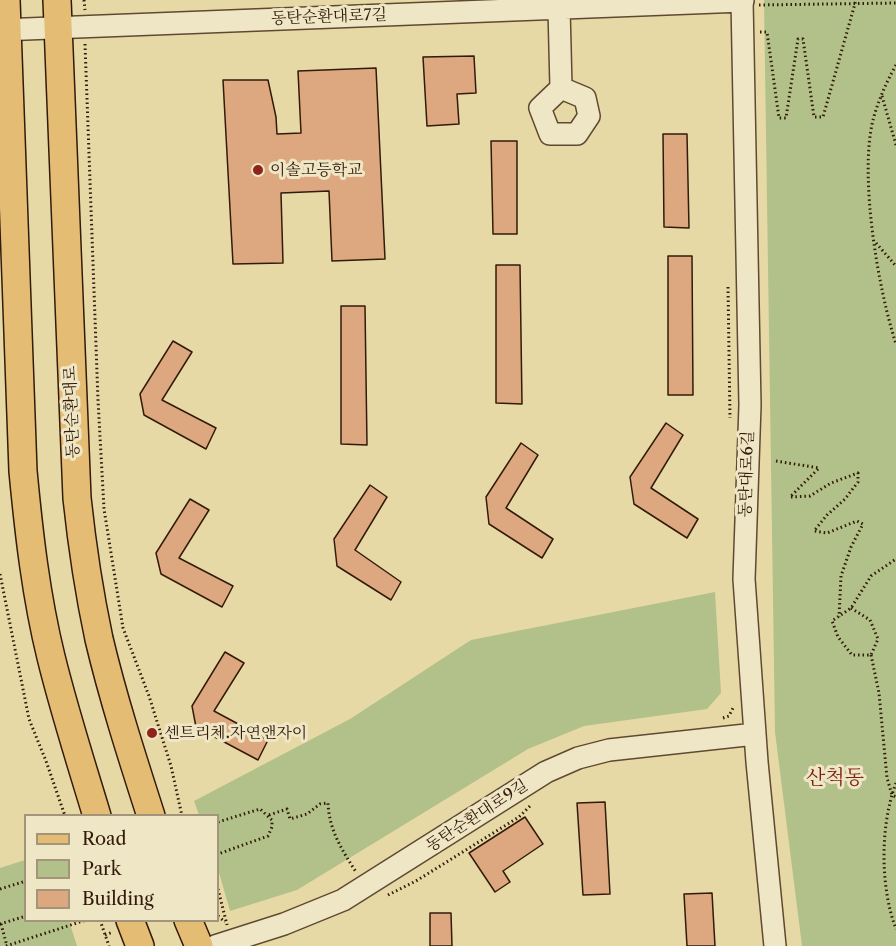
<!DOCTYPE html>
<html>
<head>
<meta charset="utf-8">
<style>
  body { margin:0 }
  #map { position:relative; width:896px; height:946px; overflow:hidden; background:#e7d9a6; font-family:"Libre Caslon Text",serif }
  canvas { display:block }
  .legend { position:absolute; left:24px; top:814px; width:195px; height:108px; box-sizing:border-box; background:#efe6c5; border:2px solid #a3957a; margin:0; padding:8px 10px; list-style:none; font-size:18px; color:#321b0a }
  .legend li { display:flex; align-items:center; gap:12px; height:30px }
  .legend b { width:30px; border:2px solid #a3957a }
</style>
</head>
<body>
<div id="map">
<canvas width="896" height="946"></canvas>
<ul class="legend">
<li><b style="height:8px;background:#e4bc73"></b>Road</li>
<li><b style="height:16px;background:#b2c089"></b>Park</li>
<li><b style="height:16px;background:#dda77f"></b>Building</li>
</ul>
</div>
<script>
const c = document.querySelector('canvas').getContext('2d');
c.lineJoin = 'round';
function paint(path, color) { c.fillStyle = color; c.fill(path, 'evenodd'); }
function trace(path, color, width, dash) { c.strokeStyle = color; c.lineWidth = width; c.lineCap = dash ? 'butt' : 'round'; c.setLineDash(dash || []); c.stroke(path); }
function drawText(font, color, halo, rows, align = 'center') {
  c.font = font + ' "Libre Caslon Text","Noto Serif KR",serif'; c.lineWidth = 6; c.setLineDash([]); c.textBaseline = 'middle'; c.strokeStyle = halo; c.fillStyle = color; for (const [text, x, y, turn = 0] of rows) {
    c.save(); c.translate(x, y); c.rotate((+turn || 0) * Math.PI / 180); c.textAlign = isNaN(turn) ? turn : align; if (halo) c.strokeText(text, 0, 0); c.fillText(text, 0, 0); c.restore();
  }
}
const green = new Path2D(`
  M764 0H896V946H802L775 732Z
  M715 592 721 693 707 709 584 726 528 749 297 890 230 911 218 869V816L199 815 194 801 350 719 471 640Z
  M25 860 26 920 69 921 77 946H0V868Z`);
const building = new Path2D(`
  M474 56 476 93 457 94 459 124 427 126 423 57Z
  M376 68 385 259 332 261 329 191 281 193 283 263 233 264 223 80H268L276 117 277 134 301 133 298 71Z
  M663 134H687L689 228 664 227Z
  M491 141H517V234H493Z
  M668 256H692L693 395H668Z
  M496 265H520L522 404 496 403Z
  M341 306H365L367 445 341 444Z
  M173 341 192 352 162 400 216 428 206 449 144 415 140 394Z
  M666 423 683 435 651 488 698 519 687 538 634 504 630 477Z
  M521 443 538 455 506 508 553 539 542 558 489 524 486 497Z
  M370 485 387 497 355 550 401 582 391 600 337 566 334 539Z
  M190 499 209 510 179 558 233 586 222 607 161 574 156 553Z
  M225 652 244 663 214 711 268 740 258 760 196 727 192 706Z
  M605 802 610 894 583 895 577 803Z
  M525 817 543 844 503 871 510 882 495 892 469 853Z
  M712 893 715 946H687L684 894Z
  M430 913H451L452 946H430Z`);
const path = new Path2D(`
  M84 0 85 10
  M759 5 896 3
  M760 32H767L779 118H786L798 39H803L814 117H823L856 0
  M85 44 98 400 104 509 123 628 149 696 171 766 182 816
  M896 65C886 83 878 101 873 120 859 176 878 289 896 344
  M882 96 896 145
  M876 243 896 266
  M728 287 730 418
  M776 461 819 468 790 497 810 496 831 483 858 473V482L845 499 827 515 814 531 827 533 857 521 863 524 851 547 841 576 839 617
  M0 574 29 719 46 761 65 816
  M851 608 870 620 878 639 871 655H852L838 637 832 621 851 608 871 576 896 559
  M871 655 879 693 887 778 892 795 896 797
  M723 718 729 716 734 706
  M896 783C880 825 880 887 896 929
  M269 815 287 809 290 819 307 814 320 804 328 803C329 830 342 850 356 872
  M218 822 260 809 272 820V827L268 836 218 854
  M0 889 26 881
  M218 889 227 925
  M388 895 416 881 519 817 532 804
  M218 916 225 922
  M100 920 109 946
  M0 924 26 916
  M1 924 7 946
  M105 935 113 932
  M6 946 86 920`);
const minor = new Path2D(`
  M742 0 750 405 744 579 757 762 775 946
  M559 8 561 88 585 98 589 116 577 134H550L540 108 561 88
  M0 30 743 1
  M215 946 284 924 343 900 546 772 578 758 609 750 755 734`);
const major = new Path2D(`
  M6 0 23 471C29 534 36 596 51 657 64 710 81 763 97 816
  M57 0 77 498C82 545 89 592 99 639 113 698 132 757 151 816
  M130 920 140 946
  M188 920 199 946`);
const markers = [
  [258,170,6,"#8f2418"],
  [152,733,6,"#8f2418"]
];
const streetNames = [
  ["동탄순환대로7길",329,17,-2],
  ["동탄순환대로",72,412,-92],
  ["동탄대로6길",747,474,-88],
  ["동탄순환대로9길",477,816,-33]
];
const poiNames = [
  ["이솔고등학교",270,170],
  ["센트리체.자연앤자이",164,733]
];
const quarterNames = [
  ["산척동",835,778]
];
paint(green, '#b2c089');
paint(building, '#dda77f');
trace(building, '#321b0a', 1.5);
trace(minor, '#5f4a31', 24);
trace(major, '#321b0a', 30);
trace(path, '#321b0a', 3, [1.5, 3]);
trace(minor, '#efe6c5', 21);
trace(major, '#e4bc73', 27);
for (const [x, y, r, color] of markers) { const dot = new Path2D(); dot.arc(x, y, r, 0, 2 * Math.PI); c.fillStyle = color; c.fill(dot); trace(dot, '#efe6c5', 2); }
drawText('16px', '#321b0a', '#efe6c5', streetNames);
drawText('16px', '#321b0a', '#efe6c5', poiNames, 'left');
drawText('20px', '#7a1f14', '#efe6c5', quarterNames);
</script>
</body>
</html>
